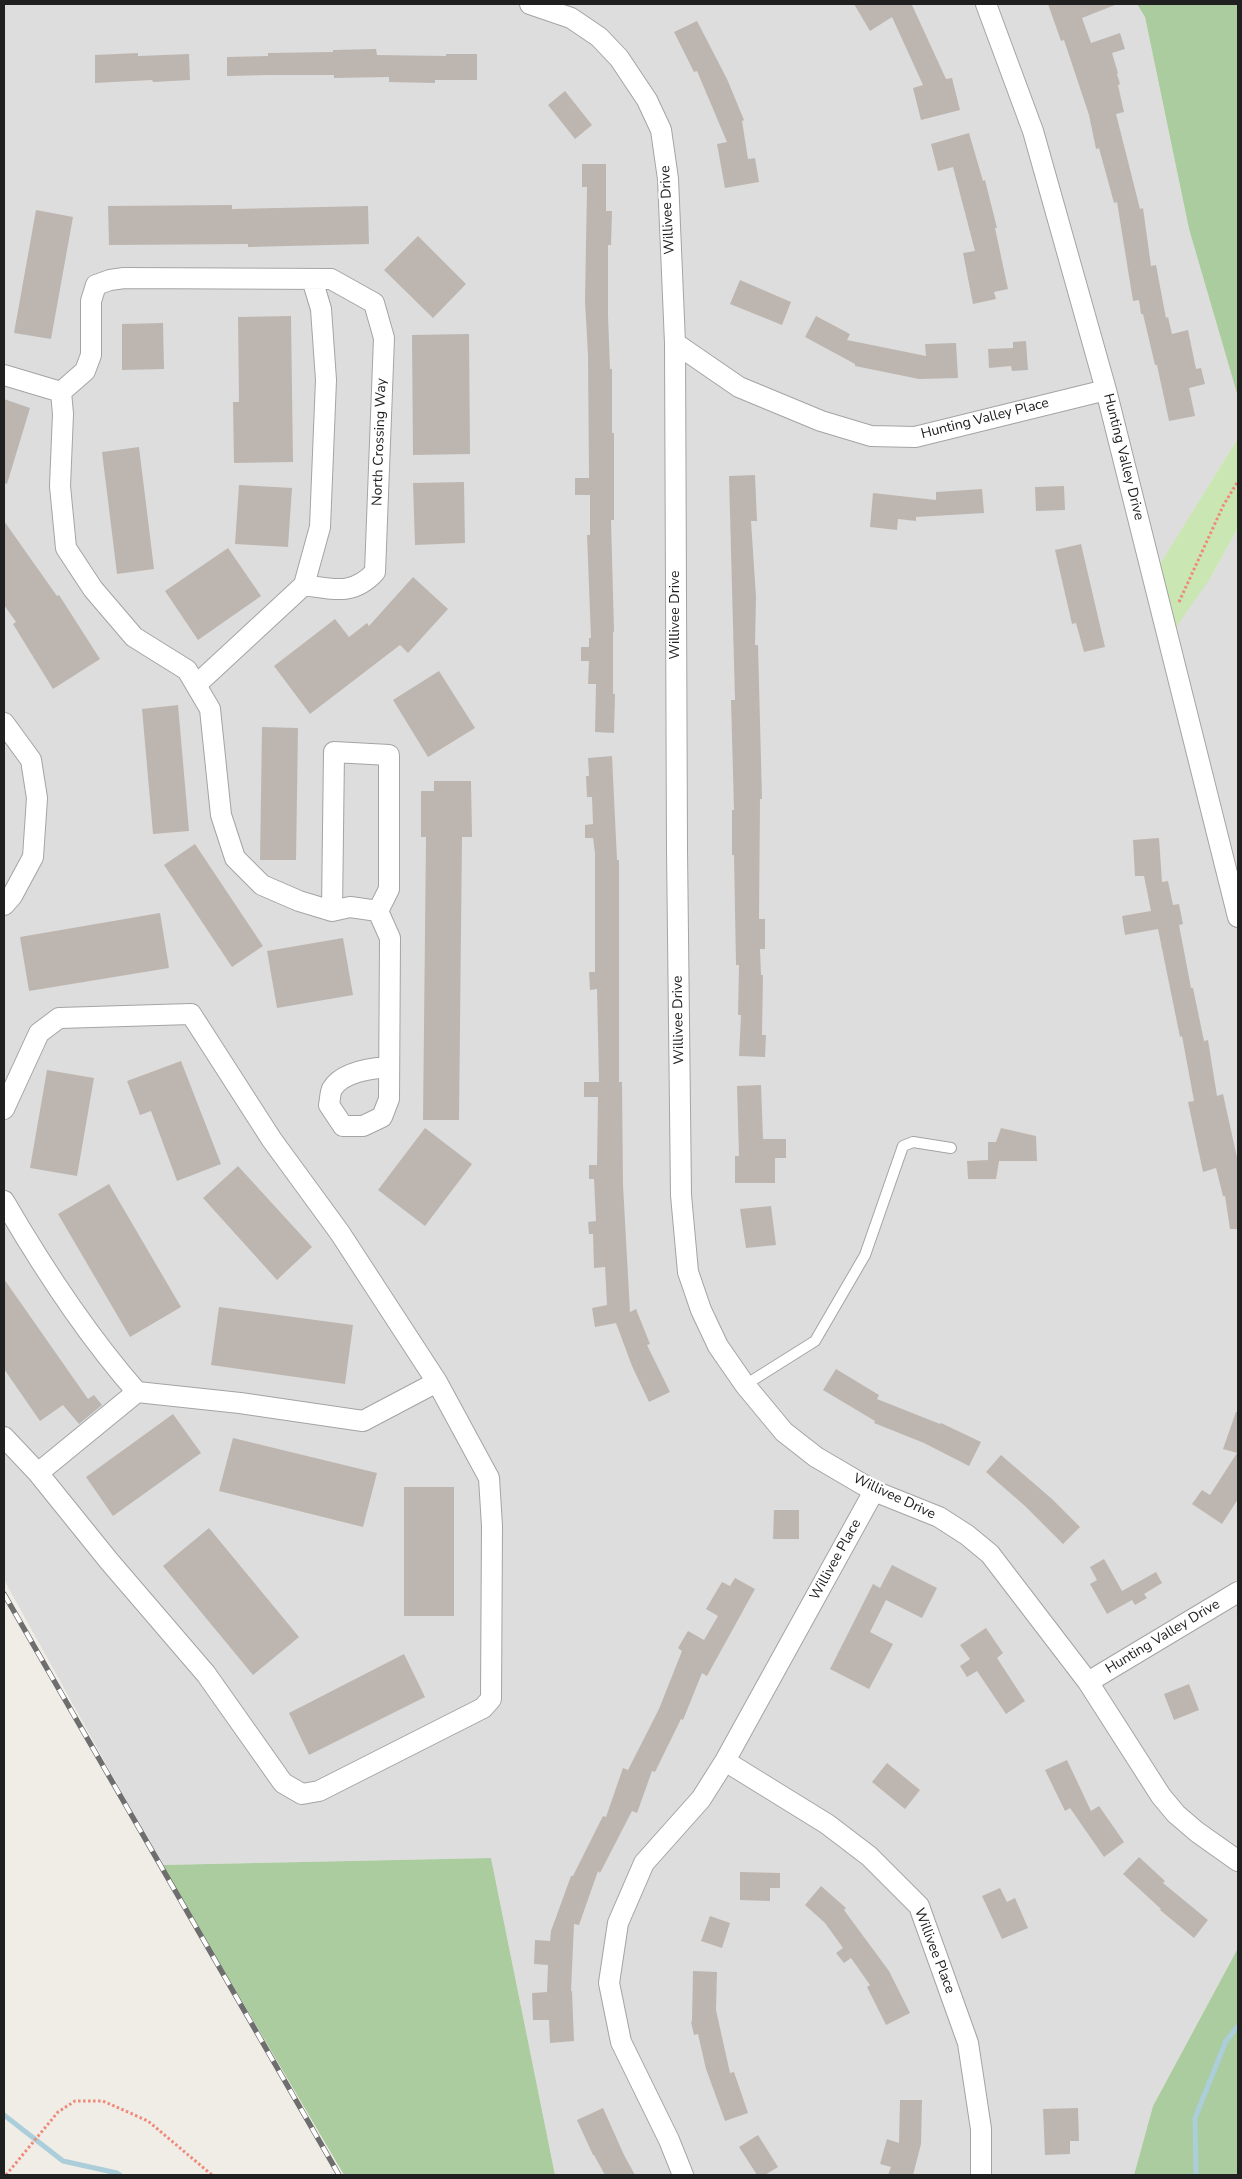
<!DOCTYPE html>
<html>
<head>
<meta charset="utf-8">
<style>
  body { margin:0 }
  #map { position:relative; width:1242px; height:2179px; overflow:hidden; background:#f0ede7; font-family:"Nunito Sans",sans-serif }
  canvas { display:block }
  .frame { position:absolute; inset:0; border:5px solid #202020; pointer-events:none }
</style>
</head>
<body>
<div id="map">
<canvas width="1242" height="2179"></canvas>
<div class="frame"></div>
</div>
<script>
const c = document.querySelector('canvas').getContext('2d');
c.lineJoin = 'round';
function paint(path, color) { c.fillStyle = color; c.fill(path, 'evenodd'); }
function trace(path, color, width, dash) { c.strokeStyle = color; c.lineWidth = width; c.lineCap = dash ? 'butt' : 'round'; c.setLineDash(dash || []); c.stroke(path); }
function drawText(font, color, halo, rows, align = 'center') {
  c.font = font + ' "Nunito Sans",sans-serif'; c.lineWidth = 4.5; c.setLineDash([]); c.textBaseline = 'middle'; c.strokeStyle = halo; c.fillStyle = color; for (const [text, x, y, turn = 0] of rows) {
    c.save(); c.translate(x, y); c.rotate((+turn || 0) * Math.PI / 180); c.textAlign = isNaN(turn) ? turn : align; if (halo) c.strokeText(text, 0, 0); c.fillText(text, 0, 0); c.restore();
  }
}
const residential = new Path2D(`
  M4 4H1137L1145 17 1189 229 1238 397V438L1157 570 1211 577 1238 528V1948L1153 2106 1134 2175H555L491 1858 162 1865 4 1580Z`);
const grass = new Path2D(`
  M1238 438V528L1211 577 1172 633 1157 569Z`);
const forest = new Path2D(`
  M1137 4H1238V397L1189 229 1145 17Z
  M491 1858 555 2175H344L162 1865Z
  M1238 1948V2175H1134L1153 2106Z`);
const stream = new Path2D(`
  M4 2115 63 2161 117 2173 120 2175
  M1196 2175 1195 2118 1226 2041 1238 2026`);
const building = new Path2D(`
  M854 4H915L912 5 946 79 952 78 960 110 921 120 913 88 923 85 892 17 870 31Z
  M1048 4H1115V5L1082 18 1091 43 1120 33 1125 49 1112 53 1118 73 1117 74 1120 84 1118 85 1124 112 1116 114 1140 209 1143 208 1151 266 1156 265 1166 318 1168 317 1172 334 1188 330 1196 369 1201 368 1205 384 1189 388 1195 416 1169 421 1157 365H1155L1143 314H1141L1139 300 1133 301 1117 202 1114 203 1099 148 1096 149 1089 115 1064 40 1061 41Z
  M697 21 727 79 744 120 742 121 748 159 755 158 759 182 725 188 717 144 727 142 697 71 694 72 674 32Z
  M376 49 377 55 446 56V54H477V80H435V83L389 82V77L334 78V75H269L227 76V57L268 56V53L333 52V50Z
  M138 53V56L189 54 190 80 153 82 152 80 95 83V55Z
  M565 91 592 125 575 139 548 105Z
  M969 133 983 181 985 180 997 228H995L1008 289 994 292 996 299 973 304 963 253 975 251 953 167 938 171 931 144Z
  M582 164H606V211H612L611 245H608V315L610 369H612V433H614V520H611L614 632H613V694H615L614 733 595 732 596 684H588L589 661H581V647H589V638H591L587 535H590V495H575V478H589L588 355 585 301 587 187H582Z
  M232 205V209L368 206 369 244 248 247V244L109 245 108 206Z
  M36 210 73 217 51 339 14 333Z
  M418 236 466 284 433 318 384 270Z
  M740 280 791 302 782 325 730 304Z
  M291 316 293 462 234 463 233 402H239L238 317Z
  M816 316 850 334 847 340 926 356 925 344 956 343 958 378 919 379 855 366V364L805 337Z
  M163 323 164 369 122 370V324Z
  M469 334 470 454 413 455 412 335Z
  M1026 341 1028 370 1012 371 1011 366 989 368 988 349 1013 348V342Z
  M4 399 30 408 7 484 4 483Z
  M139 447 154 569 117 574 102 452Z
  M755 475 757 521H751L756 597 755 645H758L762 799H760L759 919H765V949H760L761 975H763L762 1035H766L765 1057 739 1056 741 1015H738L739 965H736L734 855H732V810H734L731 700H735L729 476Z
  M464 482 465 543 415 545 413 483Z
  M239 485 292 488 288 547 235 544Z
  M1064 486 1065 510 1036 511 1035 487Z
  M982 489 984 513 916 517V521L898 519 897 530 870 527 873 493 936 500V492Z
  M4 521 57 596 59 595 100 659 53 689 13 624 16 622 4 605Z
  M1081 544 1105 647 1084 652 1076 623 1072 624 1055 550Z
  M228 548 261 596 198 640 165 591Z
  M413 577 448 609 408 653 400 645 310 714 274 666 335 619 349 637 367 623 369 626Z
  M439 671 475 728 428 757 393 700Z
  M178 705 189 831 153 834 142 709Z
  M262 727 298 728 296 860H260Z
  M612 756 617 860H619V1082H622L623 1185 630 1312 636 1309 650 1344 647 1345 670 1392 649 1402 632 1366 616 1323 595 1327 592 1308 607 1305 605 1267 594 1268 593 1234H589L588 1222 596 1221 594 1179H589V1165H597L598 1097H584V1082H599L597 989 590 990 589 972H595V853L593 838H585V825L593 824 592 797H587L586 776H589L588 758Z
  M434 781H471L472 837H462L459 1120H423L426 837H421V791H434Z
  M1159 838 1162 882 1168 881 1173 905 1179 904 1183 924 1179 925 1191 988H1193L1204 1041 1208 1040 1217 1096 1223 1094 1238 1162V1229H1230L1225 1196H1223L1216 1168 1203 1172 1188 1102 1194 1101 1182 1036 1180 1037 1158 929 1125 935 1122 916 1151 911 1144 876H1135L1133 840Z
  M195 844 263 946 232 967 164 865Z
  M160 913 169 968 29 991 20 937Z
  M343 938 353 995 277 1008 267 951Z
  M181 1061 221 1164 177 1181 151 1111 140 1115 127 1081Z
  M47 1070 94 1078 77 1176 30 1168Z
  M761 1085 763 1139H786V1158H775V1183H735V1156H739L737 1086Z
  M425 1128 472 1164 425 1226 378 1190Z
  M1001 1128 1036 1136 1037 1161H999L996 1179H968L967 1161 988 1160V1142H996Z
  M238 1166 312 1247 277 1280 203 1198Z
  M109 1184 181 1307 130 1337 58 1214Z
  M771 1206 776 1245 746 1248 740 1209Z
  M4 1279 88 1399 94 1395 102 1405 79 1424 63 1405 40 1421 4 1369Z
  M219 1307 353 1325 345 1384 211 1365Z
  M836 1369 879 1395 877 1399 940 1424 941 1423 981 1442 969 1466 924 1443 874 1423 875 1421 823 1390Z
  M1236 1412H1238V1499L1222 1524 1192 1504 1202 1490 1210 1495 1237 1453 1223 1449Z
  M173 1414 201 1453 113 1516 86 1477Z
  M233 1438 377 1473 363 1527 219 1491Z
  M1001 1455 1052 1499 1080 1527 1063 1544 1025 1506 986 1472Z
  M404 1487H454V1616H404Z
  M774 1510H799V1539H773Z
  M209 1528 299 1637 253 1675 163 1566Z
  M1104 1559 1122 1591 1156 1572 1162 1583 1144 1594 1147 1598 1135 1605 1132 1600 1107 1614 1090 1584 1097 1580 1090 1567Z
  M892 1565 937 1588 922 1618 886 1600 870 1632 893 1644 869 1689 830 1669 873 1584 880 1588Z
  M735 1578 755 1589 707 1676 702 1673 683 1720 681 1719 655 1772 652 1771 637 1813 632 1811 600 1873 598 1871 579 1925 574 1924 571 1991H572L574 2041 550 2043 549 2020H533L532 1993 547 1992 548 1965 534 1964 535 1940 550 1941 551 1931 571 1876H573L603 1816 606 1817 623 1768 628 1770 659 1709 682 1651 678 1648 688 1631 704 1640 718 1616 706 1609 722 1582 730 1586Z
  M986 1628 1003 1653 997 1658 1025 1701 1006 1714 977 1671 967 1677 960 1666 970 1659 960 1645Z
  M404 1654 425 1697 309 1755 289 1713Z
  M1189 1684 1199 1710 1174 1720 1164 1694Z
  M1067 1760 1091 1811 1099 1806 1124 1842 1104 1857 1070 1808 1065 1811 1045 1770Z
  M887 1763 920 1790 905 1809 872 1782Z
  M1139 1857 1165 1881 1163 1883 1208 1920 1194 1938 1160 1910 1161 1909 1123 1874Z
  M740 1872 780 1873V1888H770V1901L740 1900Z
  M821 1886 846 1908 844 1910 889 1971 910 2013 886 2025 867 1987 870 1985 851 1958 844 1963 836 1953 843 1948 825 1923 805 1905Z
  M1000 1888 1007 1902 1015 1898 1028 1928 1002 1939 982 1896Z
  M710 1916 730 1923 722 1948 701 1941Z
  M693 1971 717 1972 716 2010 730 2073 734 2072 748 2113 725 2121 706 2069 698 2034 694 2035 691 2022 692 2021Z
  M900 2100H922L921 2144 913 2175H888L891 2167 880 2164 887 2139 899 2143Z
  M603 2108 624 2155 635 2175H605L594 2155H593L577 2120Z
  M1078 2108 1079 2141H1070V2154L1045 2155 1043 2109Z
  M758 2135 778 2167 765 2175H757L739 2147Z`);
const path = new Path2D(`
  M1179 602 1223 506 1238 481
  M6 2175 58 2112 75 2101H103L148 2121 212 2175`);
const lane = new Path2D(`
  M745 1385 815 1341 865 1255 903 1146 913 1142 951 1148`);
const street = new Path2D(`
  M530 4 571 18 599 37 619 58 647 100 661 130 668 179 675 343 677 849 681 1195 688 1272 701 1310 718 1346 745 1385 784 1432 816 1457 874 1491 939 1517 967 1535 990 1554 1088 1682 1161 1796 1176 1814 1197 1832 1238 1861
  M986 4 1033 131 1106 390 1238 917
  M675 343 739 387 821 421 871 436 915 437 1106 390
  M4 375 61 392
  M304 585 320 527 326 380 321 309 312 279
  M196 685 304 585C333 589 353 596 375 572L384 338 374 303 331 279 124 278 110 280 96 285 91 301V355L85 371 61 392 63 414 60 486 66 548 93 589 134 637 187 670 210 709 221 815 235 858 262 885 299 901 332 911 350 907 378 911 390 938 389 1099 382 1117 363 1126H343L329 1105C330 1101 330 1093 332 1089 342 1072 372 1068 389 1067
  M4 723 31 760 37 798 33 857 12 896 4 905
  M332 911 334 752 389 755V889L378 911
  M4 1109 39 1033 59 1018 191 1014 272 1140 340 1233 437 1382 489 1478 492 1526 491 1699 483 1708 319 1791 302 1794 283 1783 206 1674 109 1561 38 1473 4 1437
  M4 1201C43 1268 86 1334 137 1392L38 1473
  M137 1392 240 1403 363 1421 437 1382
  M1088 1682 1238 1592
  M725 1761 874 1491
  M683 2175 669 2140 621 2042 609 1983 618 1923 644 1863 701 1799 725 1761 827 1824 869 1856 919 1906 968 2043 981 2129V2175`);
const rail = new Path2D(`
  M4 1594 339 2175`);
const streetNames = [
  ["Willivee Drive",668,210,-93],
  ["Hunting Valley Place",985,419,-14],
  ["North Crossing Way",380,442,-88],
  ["Hunting Valley Drive",1123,457,76],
  ["Willivee Drive",676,615,-90],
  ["Willivee Drive",679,1020,-91],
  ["Willivee Drive",894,1497,25],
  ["Willivee Place",836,1560,-61],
  ["Hunting Valley Drive",1163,1637,-31],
  ["Willivee Place",934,1951,69]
];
paint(residential, '#dedddd');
paint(grass, '#cae6b2');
paint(forest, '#abcc9f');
trace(stream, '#abceda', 5);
paint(building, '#bdb6b0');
trace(lane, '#a4a4a4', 12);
trace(street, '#a4a4a4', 22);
trace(path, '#f08979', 3, [2.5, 2.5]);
trace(lane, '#fff', 10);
trace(street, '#fff', 20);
trace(rail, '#6e6e6e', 5.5);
trace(rail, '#fff', 4, [11]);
drawText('14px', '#202020', '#fff', streetNames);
</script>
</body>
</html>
